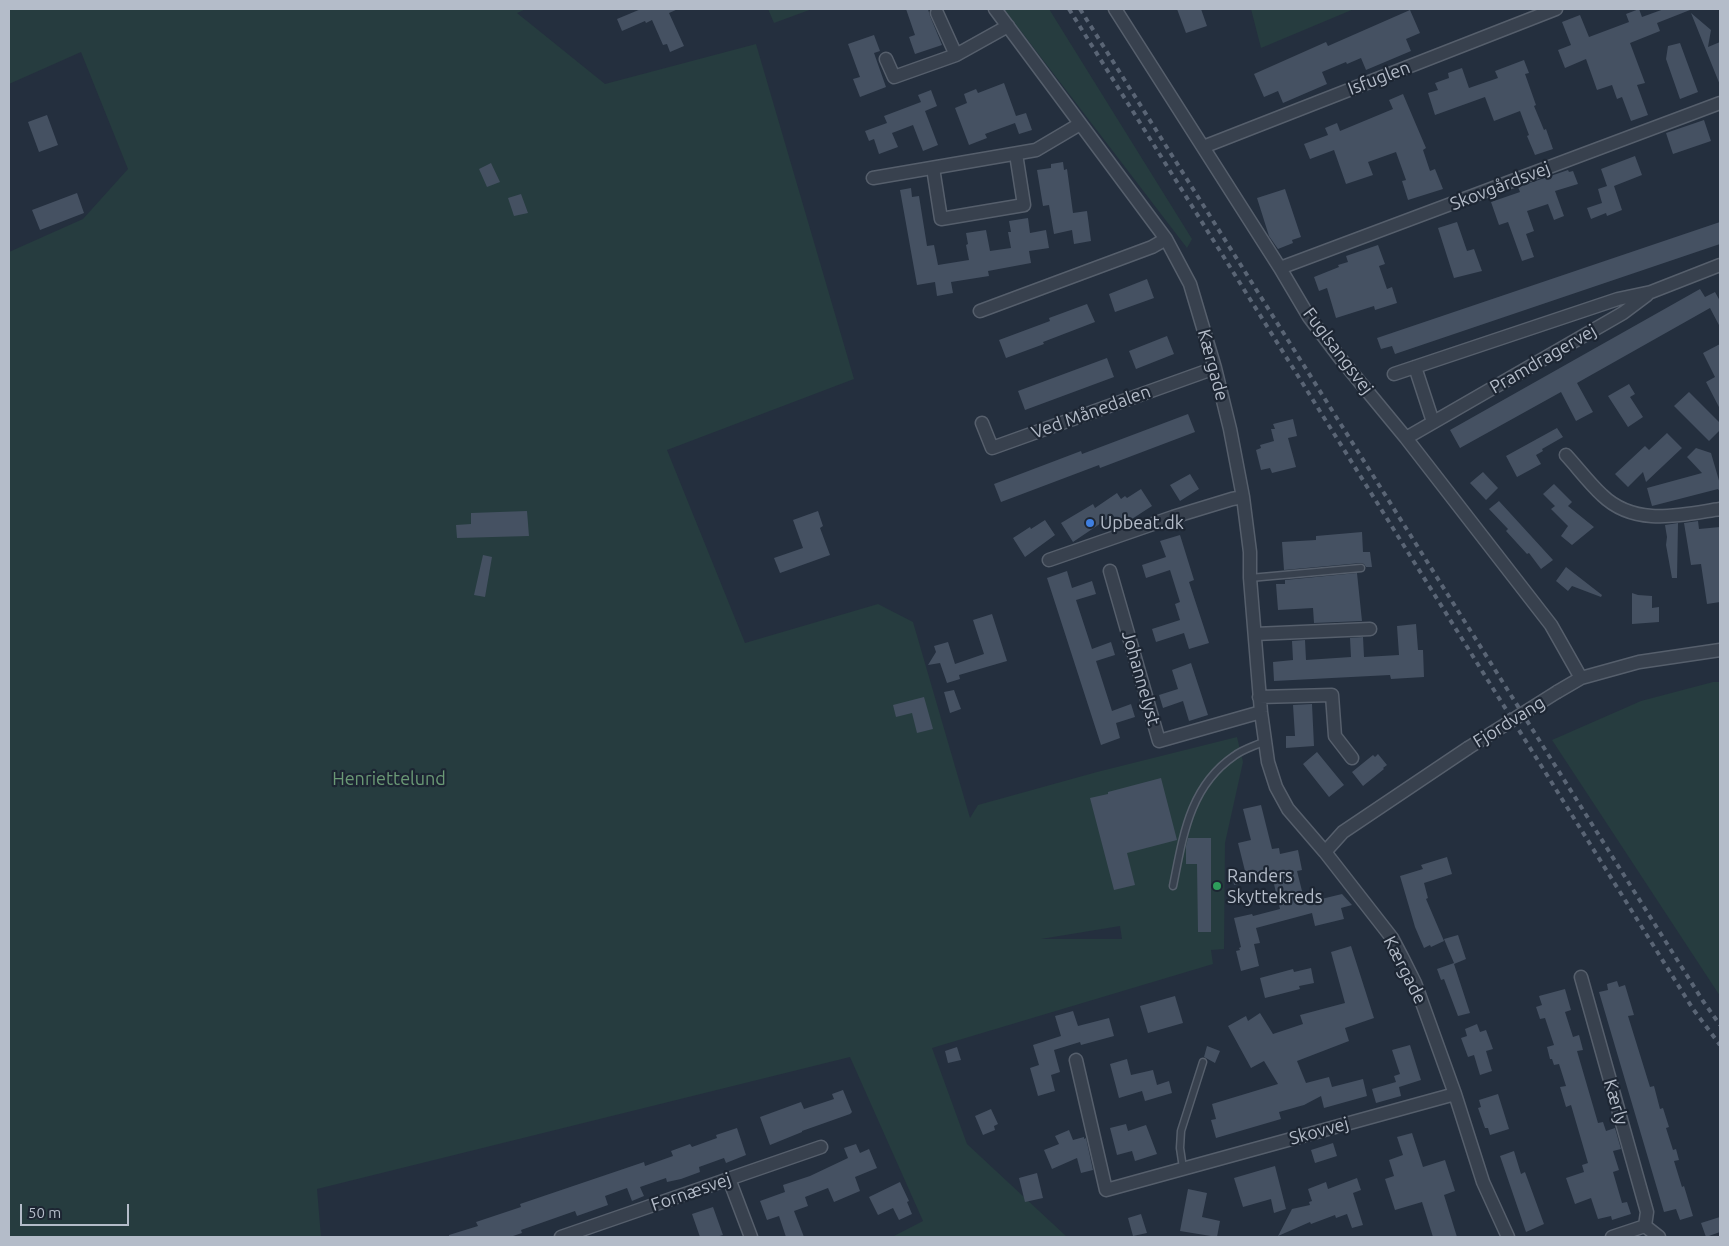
<!DOCTYPE html>
<html>
<head>
<meta charset="utf-8">
<style>
  body { margin:0 }
  #map { position:relative; width:1729px; height:1246px; overflow:hidden; background:#242f3e; font-family:Ubuntu,sans-serif }
  canvas { display:block }
  .frame { position:absolute; inset:0; border:10px solid #b4bcc9; pointer-events:none }
  .scale { position:absolute; left:20px; top:1204px; width:109px; height:22px; box-sizing:border-box; border:2px solid #b4bcc9; border-top:0; padding-left:6px; font-size:15px; line-height:18px; white-space:nowrap; color:#b4bcc9; -webkit-text-stroke:4px #1d2633; paint-order:stroke }
</style>
</head>
<body>
<div id="map">
<canvas width="1729" height="1246"></canvas>
<div class="frame"></div>
<div class="scale">50 m</div>
</div>
<script>
const c = document.querySelector('canvas').getContext('2d');
c.lineJoin = 'round';
function paint(path, color) { c.fillStyle = color; c.fill(path, 'evenodd'); }
function trace(path, color, width, dash) { c.strokeStyle = color; c.lineWidth = width; c.lineCap = dash ? 'butt' : 'round'; c.setLineDash(dash || []); c.stroke(path); }
function drawText(font, color, halo, rows, align = 'center') {
  c.font = font + ' Ubuntu,sans-serif'; c.lineWidth = 4.5; c.setLineDash([]); c.textBaseline = 'middle'; c.strokeStyle = halo; c.fillStyle = color; for (const [text, x, y, turn = 0] of rows) {
    c.save(); c.translate(x, y); c.rotate((+turn || 0) * Math.PI / 180); c.textAlign = isNaN(turn) ? turn : align; if (halo) c.strokeText(text, 0, 0); c.fillText(text, 0, 0); c.restore();
  }
}
const green = new Path2D(`
  M9 9H526L517 13 605 84 756 44 854 379 667 450 745 643 878 604 913 622 970 818 978 805 1097 772 1237 737 1243 762 1225 843 1224 949 1211 950 1213 964 932 1048 967 1144 1067 1237H892L923 1221 850 1057 317 1189 321 1237H9V252L83 219 128 169 81 52 9 84ZM1120 926 1122 939H1041Z
  M768 9H812L774 23Z
  M1004 9H1049L1192 239 1187 248Z
  M1251 9H1354L1261 48Z
  M1713 682H1720V996L1552 740 1641 701Z`);
const building = new Path2D(`
  M641 9H678L669 13 684 46 670 52 667 44 663 45 652 20 646 23 645 21 622 31 617 19Z
  M906 9H928L930 16 942 45 915 54 909 37 915 35Z
  M1177 9H1201L1207 26 1186 33Z
  M1639 9 1642 17 1664 9 1690 10 1657 23 1660 31 1630 43 1645 83 1637 85 1648 115 1631 121 1622 97 1617 99 1612 85 1597 90 1586 59 1565 68 1558 50 1571 45 1562 22 1580 15 1589 37 1629 22 1626 14Z
  M1410 10 1420 33 1406 39 1411 51 1366 70 1361 58 1347 64 1346 62 1322 72 1327 84 1283 103 1278 91 1264 97 1254 74 1326 42 1328 46Z
  M1691 13 1711 30 1708 47 1720 42V85Z
  M874 35 880 51 874 53 886 87 860 97 853 79 860 77 848 44Z
  M1680 43 1698 92 1680 99 1666 59 1668 46Z
  M1524 60 1529 73 1525 74 1536 105 1534 106 1544 130 1546 129 1553 149 1535 155 1527 136 1529 135 1520 111 1494 121 1485 97 1435 115 1428 93 1438 90 1435 83 1449 78 1448 73 1462 68 1469 88 1498 78 1495 71Z
  M1004 83 1016 116 1026 113 1032 130 1019 134 1015 123 985 134 987 138 969 145 955 108 967 103 964 94 976 89 978 93Z
  M931 90 937 106 925 111 938 145 923 151 913 125 892 133 898 147 879 154 874 139 869 141 865 131 887 123 884 116 921 102 918 95Z
  M1403 94 1426 148 1423 150 1430 171 1435 169 1443 189 1408 200 1402 181 1406 180 1396 152 1368 162 1373 175 1346 184 1334 150 1310 159 1304 144 1328 135 1325 128 1337 123 1340 131 1393 109 1389 100Z
  M47 115 58 145 39 152 28 122Z
  M1704 120 1711 141 1673 154 1666 133Z
  M1635 156 1642 175 1614 186 1622 210 1607 216 1606 213 1591 219 1587 208 1602 203 1598 189 1607 186 1601 169Z
  M1063 162 1064 170 1067 169 1073 213 1087 211 1091 241 1074 244 1072 230 1054 234 1049 205 1043 206 1037 170 1051 168V164Z
  M491 163 500 182 487 187 479 169Z
  M1568 170 1569 172 1573 171 1578 184 1555 191 1564 216 1554 220 1548 204 1527 211 1534 231 1526 234 1534 257 1522 261 1508 222 1499 225 1491 202 1520 192 1518 187Z
  M911 188 912 197 919 196 927 246 934 245 938 265 969 260 966 245 968 244 966 233 986 230 990 251 1011 248 1008 232H1011L1009 221 1028 218 1030 233 1046 230 1049 248 1029 251 1031 263 988 271 989 276 951 282 953 293 937 296 935 282 917 285 900 190Z
  M1285 189 1301 237 1292 240 1293 243 1278 249 1269 236 1257 198Z
  M77 193 84 213 40 230 32 210Z
  M521 194 528 213 514 216 508 198Z
  M1457 222 1467 251 1474 249 1482 271 1454 278 1438 228Z
  M1720 222V244L1395 354 1392 346 1381 349 1377 338Z
  M1378 245 1385 264 1379 266 1387 289 1392 287 1397 303 1375 310 1374 306 1336 318 1327 288 1319 291 1314 277 1339 267 1338 265 1348 262 1346 256Z
  M1147 279 1154 298 1115 312 1109 294Z
  M1700 289 1705 297 1715 292 1720 301V327L1710 308 1577 383 1593 412 1576 421 1561 392 1460 448 1450 430Z
  M1087 304 1095 322 1043 342 1044 344 1006 358 999 340 1050 321 1049 318Z
  M1167 336 1174 354 1136 369 1129 351Z
  M1720 344V409L1706 382 1715 377 1703 353Z
  M1107 358 1114 377 1025 410 1018 391Z
  M1629 384 1635 394 1630 397 1643 417 1628 427 1608 396Z
  M1689 392 1720 423V430L1709 441 1674 406Z
  M1188 414 1195 432 1100 468 1099 465 1001 502 994 484 1081 451 1082 454Z
  M1293 419 1297 436 1288 438 1296 467 1272 473 1270 468 1261 470 1256 450 1261 448 1260 445 1274 441 1271 429H1275L1273 424Z
  M1557 428 1563 437 1542 449 1543 451 1536 455 1541 464 1517 477 1506 456Z
  M1667 433 1682 448 1646 482 1643 472 1628 487 1615 474 1645 446 1649 450Z
  M1696 448 1711 453 1720 484V492L1718 489 1652 506 1647 488 1702 473 1687 457Z
  M1483 472 1498 488 1486 500 1470 483Z
  M1190 474 1199 489 1180 501 1170 485Z
  M1554 484 1572 502 1568 506 1594 527 1572 545 1561 536 1568 526 1551 509 1555 506 1543 494Z
  M1141 489 1152 506 1121 526 1113 515 1073 542 1061 523 1093 504 1095 508 1117 493 1121 499 1125 496 1127 498Z
  M1499 501 1553 560 1541 569 1529 553 1527 554 1506 531 1508 529 1489 509Z
  M527 511 529 536 457 538 456 525 471 524V513Z
  M818 511 823 526 820 528 830 555 780 573 774 558 803 548 793 520Z
  M1045 520 1055 535 1025 557 1013 538 1030 527 1031 529Z
  M1698 521 1699 529 1720 527V602L1707 604 1701 564 1691 565 1684 523Z
  M1678 523 1677 578H1672L1666 545 1667 537 1665 525Z
  M1362 532 1363 552H1370L1372 567H1366L1364 564 1361 563 1284 570 1282 542 1316 540V536Z
  M1180 535 1194 580 1189 582 1209 643 1189 649 1184 633 1156 642 1152 629 1180 620 1175 604 1180 602 1170 570 1146 578 1142 565 1166 557 1160 541Z
  M483 555 492 557 485 597 474 595Z
  M1566 567 1602 595 1601 597 1572 586 1568 591 1556 581Z
  M1067 571 1072 588 1092 581 1096 594 1076 600 1092 649 1111 642 1115 655 1096 661 1112 711 1131 704 1135 717 1116 723 1120 738 1101 745 1047 578Z
  M1357 573 1362 621 1314 623 1313 608 1278 610 1276 584H1285V580Z
  M1632 593 1638 595 1652 596V608L1659 607V622L1632 624Z
  M992 614 1007 661 959 675 960 679 947 683 940 663 928 665 936 652 934 646 948 642 955 664 984 654 973 620Z
  M1416 624 1418 650H1423L1424 677 1391 679 1390 675 1274 681 1273 662 1293 660 1292 641 1305 640 1306 660 1351 657 1350 638 1363 637 1364 657 1399 655 1397 626Z
  M1191 663 1208 715 1189 721 1183 701 1163 708 1159 695 1178 689 1172 670Z
  M954 690 961 709 950 713 944 692Z
  M924 697 933 729 917 733 912 713 896 717 893 705Z
  M1312 704 1314 746 1286 748V736H1295L1293 705Z
  M1317 752 1344 785 1329 797 1303 764Z
  M1378 754 1387 765 1383 768 1384 769 1363 786 1352 772 1373 755 1375 757Z
  M1161 778 1177 840 1127 853 1135 885 1114 890 1090 798 1108 794V792Z
  M1261 805 1272 849 1279 848 1280 854 1298 850 1302 870 1297 871 1305 903 1342 894 1352 905 1341 908 1344 919 1315 926 1312 913 1256 928 1260 943 1254 944 1259 966 1241 971 1236 951 1240 950 1239 948 1241 947 1234 918 1252 914 1253 916 1280 909 1272 876 1234 885 1232 872 1245 871 1238 843 1251 840 1243 809Z
  M1188 838H1211V932H1198L1197 864H1186V846Z
  M1447 857 1452 874 1424 883 1428 898 1426 899 1444 941 1431 947 1430 945 1424 948 1415 927 1400 876 1423 869 1421 865Z
  M1458 935 1466 959 1454 964 1470 1013 1458 1016 1444 979 1441 980 1437 969 1454 963 1444 939Z
  M1351 946 1374 1018 1345 1028 1349 1041 1297 1061 1306 1083 1329 1077 1332 1087 1363 1079 1367 1096 1324 1108 1321 1096 1304 1105 1279 1112 1281 1119 1216 1138 1211 1120 1216 1119 1212 1104 1278 1084 1264 1061 1251 1068 1228 1026 1246 1016 1248 1021 1260 1013 1273 1034 1303 1024 1300 1015 1345 1003 1331 952Z
  M1311 968 1314 983 1299 986 1300 989 1265 998 1260 978 1293 969 1294 972Z
  M1617 981 1619 987 1625 985 1634 1015 1628 1016 1650 1087 1654 1086 1660 1109 1663 1108 1669 1127 1666 1128 1673 1150 1676 1149 1679 1160 1674 1161 1682 1187 1684 1186 1693 1216 1680 1220 1676 1209 1664 1212 1599 992 1608 990 1607 984Z
  M1565 989 1571 1010 1565 1012 1573 1037 1579 1035 1583 1050 1577 1051 1598 1123 1603 1122 1606 1131 1615 1128 1621 1149 1613 1151 1619 1170 1613 1172 1622 1203 1627 1202 1631 1214 1612 1220 1611 1216 1598 1219 1591 1198 1575 1204 1566 1178 1584 1172 1582 1165 1588 1163 1571 1105 1566 1107 1560 1087 1566 1086 1559 1064 1554 1065 1552 1059H1550L1547 1047 1554 1045 1545 1018 1540 1019 1536 1007 1542 1005 1539 996Z
  M1175 996 1183 1023 1148 1033 1140 1006Z
  M1073 1011 1078 1026 1109 1018 1114 1036 1081 1045 1080 1042 1054 1050 1060 1072 1051 1075 1055 1091 1038 1096 1030 1068 1039 1065 1033 1045 1061 1036 1055 1016Z
  M1477 1024 1480 1032 1486 1030 1493 1049 1486 1051 1492 1071 1480 1075 1474 1055 1468 1057 1461 1038 1467 1036 1465 1029Z
  M1410 1045 1421 1080 1399 1087 1401 1096 1376 1103 1372 1089 1396 1082 1394 1076 1400 1074 1392 1050Z
  M1207 1046 1220 1051 1215 1063 1204 1057Z
  M957 1047 961 1060 948 1063 945 1051Z
  M1127 1059 1131 1075 1153 1070 1157 1085 1169 1081 1172 1093 1145 1101 1142 1091 1119 1098 1110 1064Z
  M843 1090 852 1112 850 1114 802 1131V1132L770 1145 760 1117 801 1102 804 1109 834 1099 832 1094Z
  M1498 1094 1509 1129 1490 1135 1488 1128H1485L1478 1108 1481 1107 1479 1100Z
  M991 1109 998 1124 994 1126 995 1130 983 1135 975 1116Z
  M1126 1124 1128 1131 1146 1125 1157 1154 1135 1161 1132 1151 1117 1155 1110 1128Z
  M737 1128 746 1155 726 1163 724 1158 699 1167 700 1172 681 1179 667 1182 666 1178 640 1187 644 1196 632 1201 627 1188 605 1196 608 1205 577 1216 575 1211 521 1230 522 1233 510 1237H449V1235L478 1226 476 1222 521 1207 520 1204 644 1162 645 1166 673 1156 671 1151 690 1144 692 1147 717 1138 716 1135Z
  M1069 1130 1073 1140 1084 1137V1139L1086 1138 1093 1170 1081 1173 1077 1158 1052 1169 1044 1150 1059 1144 1055 1136Z
  M1412 1133 1423 1167 1445 1160 1455 1191 1444 1195 1457 1237H1433L1422 1202 1395 1210 1385 1179 1394 1176 1389 1160 1403 1155 1397 1137Z
  M1333 1143 1337 1156 1315 1163 1311 1150Z
  M856 1144 860 1153 869 1149 877 1168 855 1177 860 1191 834 1202 828 1188 805 1197 808 1206 794 1211 804 1237H786L779 1216 767 1220 760 1201 785 1192 783 1185 810 1176 848 1158 844 1148Z
  M1514 1151 1521 1174 1525 1172 1544 1224 1526 1232 1500 1156Z
  M1275 1166 1286 1209 1274 1213 1271 1199 1243 1207 1234 1178Z
  M1037 1173 1043 1198 1025 1202 1019 1178Z
  M1357 1178 1361 1190 1353 1193 1363 1225 1352 1228 1347 1214 1336 1218 1335 1215 1311 1224 1310 1222 1278 1236 1292 1209 1310 1205 1309 1202 1312 1201 1308 1189 1326 1182 1328 1189Z
  M900 1182 909 1201 907 1202 912 1214 899 1220 893 1208 878 1215 869 1197Z
  M1188 1189 1207 1193 1202 1217 1220 1221 1217 1237 1180 1231Z
  M713 1207 723 1235 716 1237H700L692 1214Z
  M1141 1214 1147 1233 1133 1236 1128 1218Z
  M1720 1217V1232L1706 1237 1701 1223Z`);
const lane = new Path2D(`
  M1250 578 1361 568
  M1173 886C1183 837 1189 787 1234 756 1243 749 1255 746 1265 741
  M1183 1168 1180 1148 1181 1131 1203 1062`);
const street = new Path2D(`
  M995 9 1166 239 1190 284 1215 368 1230 429 1243 497 1250 552V578L1261 712 1268 762 1276 787 1288 809 1325 852 1392 938 1403 959 1415 983 1455 1094 1483 1182 1508 1237
  M1115 9 1280 268 1309 317 1340 358 1406 438 1551 625 1581 678
  M937 13 956 55
  M886 59 894 77 956 55 1008 26
  M1203 147 1556 9
  M933 168 941 219 1024 205 1016 154
  M873 178 1036 150 1080 124
  M1280 268 1720 103
  M980 311 1152 247 1166 239
  M1415 367 1433 422
  M1394 374 1618 299 1651 292 1720 265
  M982 423 992 448 1215 368
  M1406 438 1623 313 1647 295
  M1566 455C1578 468 1589 483 1602 495 1635 527 1680 515 1720 509
  M1049 560 1173 517 1232 499 1243 497
  M1110 571 1159 741 1261 712
  M1255 634 1370 629
  M1557 692 1581 678 1639 662 1720 650
  M1259 697 1332 695 1335 736 1352 758
  M1325 852 1343 832 1468 748
  M1581 977 1647 1212 1645 1226
  M1076 1060 1106 1190 1455 1094
  M729 1179 751 1237
  M561 1237 821 1147
  M1612 1237 1645 1226 1659 1237`);
const rail = new Path2D(`
  M1069 9 1693 1009 1720 1045
  M1080 9 1703 1001 1720 1025`);
const streetBridge = new Path2D(`
  M1468 748 1557 692`);
const markers = [
  [1090,523,5,"#3f7fe0"],
  [1217,886,5,"#2e9e5b"]
];
const streetNames = [
  ["Isfuglen",1379,78,-21],
  ["Skovgårdsvej",1500,186,-21],
  ["Fuglsangsvej",1338,351,53],
  ["Pramdragervej",1543,359,-30],
  ["Kærgade",1213,365,75],
  ["Ved Månedalen",1091,412,-20],
  ["Johannelyst",1141,678,74],
  ["Fjordvang",1509,722,-32],
  ["Kærgade",1405,970,63],
  ["Kærly",1616,1102,74],
  ["Skovvej",1319,1131,-15],
  ["Fornæsvej",691,1192,-19]
];
const poiNames = [
  ["Upbeat.dk",1100,523],
  ["Randers",1227,876],
  ["Skyttekreds",1227,897]
];
const parkNames = [
  ["Henriettelund",389,779]
];
paint(green, '#263c3f');
paint(building, '#455162');
trace(lane, '#565f6c', 9);
trace(street, '#565f6c', 15);
trace(lane, '#38414e', 6);
trace(street, '#38414e', 12);
trace(rail, '#5a6575', 4, [5, 5]);
trace(streetBridge, '#565f6c', 15, []);
trace(streetBridge, '#38414e', 12);
for (const [x, y, r, color] of markers) { const dot = new Path2D(); dot.arc(x, y, r, 0, 2 * Math.PI); c.fillStyle = color; c.fill(dot); trace(dot, '#1d2633', 2); }
drawText('18px', '#b4bcc9', '#1d2633', streetNames);
drawText('18px', '#b4bcc9', '#1d2633', poiNames, 'left');
drawText('18px', '#6b9a76', '#1d2633', parkNames);
</script>
</body>
</html>
